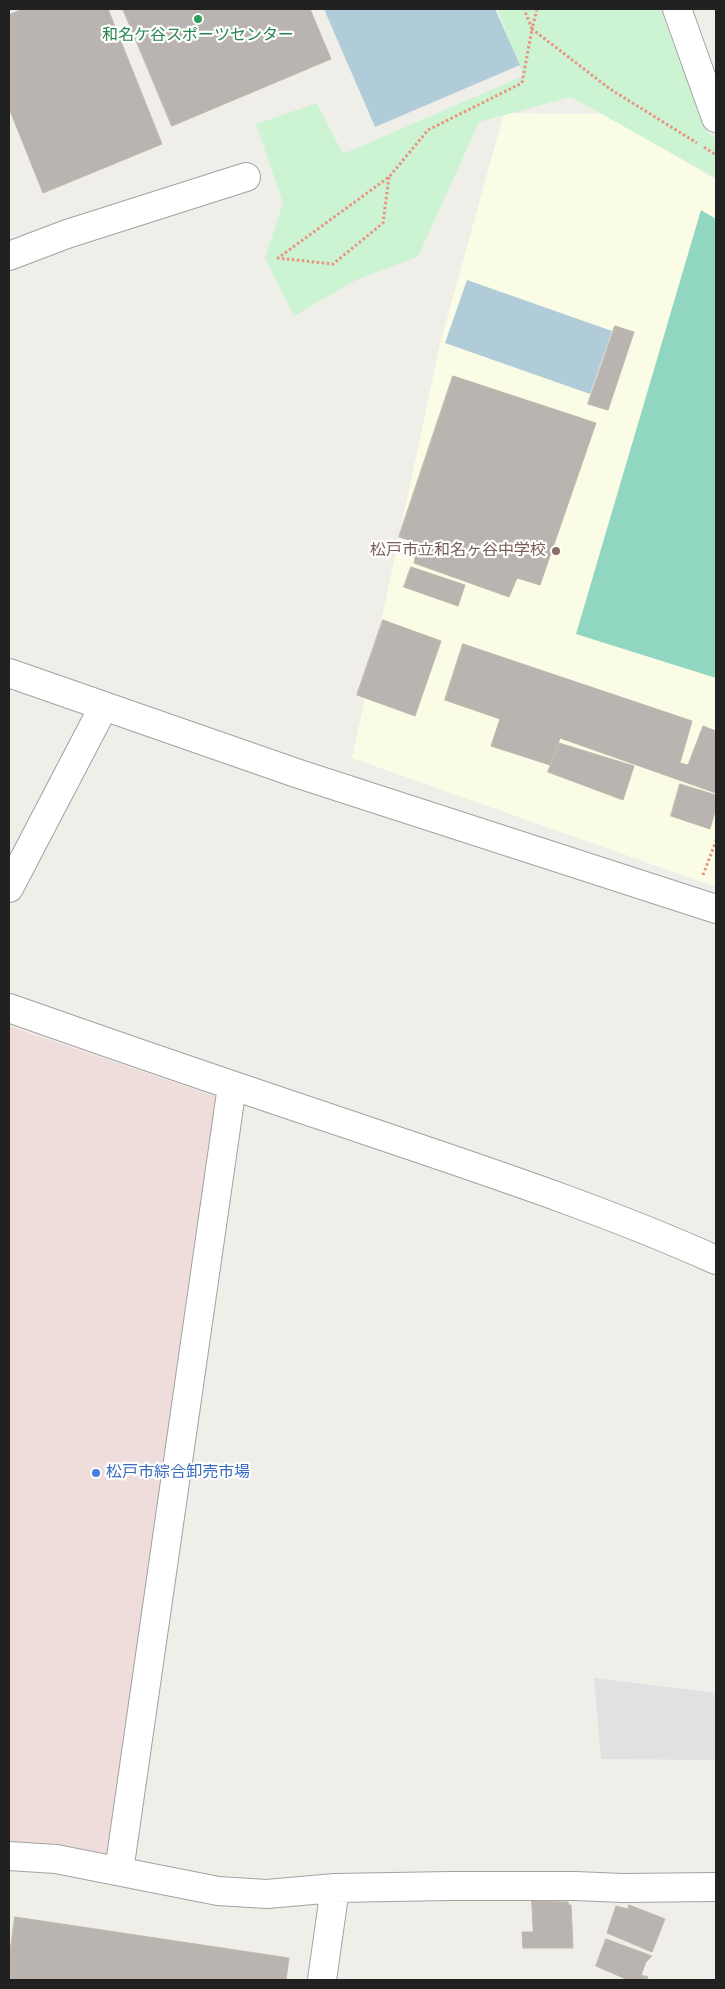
<!DOCTYPE html>
<html>
<head>
<meta charset="utf-8">
<style>
  body { margin:0 }
  #map { position:relative; width:725px; height:1989px; overflow:hidden; background:#f0eee9; font-family:"Roboto Condensed",sans-serif }
  canvas { display:block }
  .frame { position:absolute; inset:0; border:10px solid #212121; pointer-events:none }
</style>
</head>
<body>
<div id="map">
<canvas width="725" height="1989"></canvas>
<div class="frame"></div>
</div>
<script>
const c = document.querySelector('canvas').getContext('2d');
c.lineJoin = 'round';
function paint(path, color) { c.fillStyle = color; c.fill(path, 'evenodd'); }
function trace(path, color, width, dash) { c.strokeStyle = color; c.lineWidth = width; c.lineCap = dash ? 'butt' : 'round'; c.setLineDash(dash || []); c.stroke(path); }
function drawText(font, color, halo, rows, align = 'center') {
  c.font = font + ' "Roboto Condensed","Noto Sans JP",sans-serif'; c.lineWidth = 4.5; c.setLineDash([]); c.textBaseline = 'middle'; c.strokeStyle = halo; c.fillStyle = color; for (const [text, x, y, turn = 0] of rows) {
    c.save(); c.translate(x, y); c.rotate((+turn || 0) * Math.PI / 180); c.textAlign = isNaN(turn) ? turn : align; if (halo) c.strokeText(text, 0, 0); c.fillText(text, 0, 0); c.restore();
  }
}
const commercial = new Path2D(`
  M9 1026 240 1105 125 1856 9 1841Z`);
const education = new Path2D(`
  M504 113 605 114 716 180V887L352 758 440 344Z`);
const park = new Path2D(`
  M497 9H660L708 133 716 138V178L571 97 479 122 418 257 356 280 294 316 265 258 283 203 256 124 317 103 343 154 523 76Z`);
const pitch = new Path2D(`
  M701 210 716 219V678L576 634Z`);
const parking = new Path2D(`
  M594 1678 716 1693V1760L601 1759Z`);
const water = new Path2D(`
  M324 9H495L520 65 375 127Z
  M467 280 612 331 590 394 445 343Z`);
const building = new Path2D(`
  M23 9H108L162 144 43 193 9 108V15Z
  M123 9H310L331 59 172 126Z
  M615 326 634 332 608 410 588 404Z
  M453 376 596 423 540 585 517 578 509 597 414 563 418 543 399 537Z
  M411 567 465 585 458 606 404 587Z
  M383 620 441 641 415 716 357 695Z
  M463 644 692 721 680 763 688 765 703 726 716 731V793L560 738 550 765 491 746 500 719 445 700Z
  M559 743 634 766 623 800 548 772Z
  M680 784 716 795V808L710 829 671 816Z
  M532 1901 568 1902 569 1905H571L573 1948H523L522 1932H533Z
  M629 1905 665 1919 652 1952 607 1933 616 1906 628 1909Z
  M15 1917 289 1958 286 1980H9V1960Z
  M606 1939 652 1956 646 1962 641 1975 648 1977 647 1980H628L596 1966Z`);
const path = new Path2D(`
  M537 9 532 29 610 89 697 143
  M704 147 716 155
  M389 177 383 223 333 264 278 258 389 177 428 130 522 83 532 29 524 9
  M703 875 716 841`);
const minor = new Path2D(`
  M677 9 716 118
  M9 256 67 234 246 177
  M9 673 299 774 716 909
  M9 888 104 706
  M9 1008C125 1049 242 1089 359 1128 479 1169 600 1208 716 1260
  M9 1856 56 1859 218 1891 267 1894 335 1888 450 1886H575L623 1888 716 1887
  M119 1871 232 1086
  M322 1980 335 1888`);
const markers = [
  [198,19,5,"#2e9e5b"],
  [556,551,5,"#8d6e63"],
  [96,1473,5,"#3f7fe0"]
];
const leisureNames = [
  ["和名ケ谷スポーツセンター",198,36]
];
const educationNames = [
  ["松戸市立和名ヶ谷中学校",546,551]
];
const shopNames = [
  ["松戸市綜合卸売市場",106,1473]
];
paint(commercial, '#efdddb');
paint(education, '#fafce6');
paint(park, '#ccf4d2');
paint(pitch, '#91d6c0');
paint(parking, '#e1e1e1');
paint(water, '#afccd8');
paint(building, '#b9b4af');
trace(building, '#c0b7ad', 1);
trace(minor, '#a2a2a2', 30);
trace(path, '#ea9380', 3, [2.5, 2.5]);
trace(minor, '#fff', 28);
for (const [x, y, r, color] of markers) { const dot = new Path2D(); dot.arc(x, y, r, 0, 2 * Math.PI); c.fillStyle = color; c.fill(dot); trace(dot, '#fff', 2); }
drawText('16px', '#27864d', '#fff', leisureNames);
drawText('16px', '#785e54', '#fff', educationNames, 'right');
drawText('16px', '#366cbe', '#fff', shopNames, 'left');
</script>
</body>
</html>
